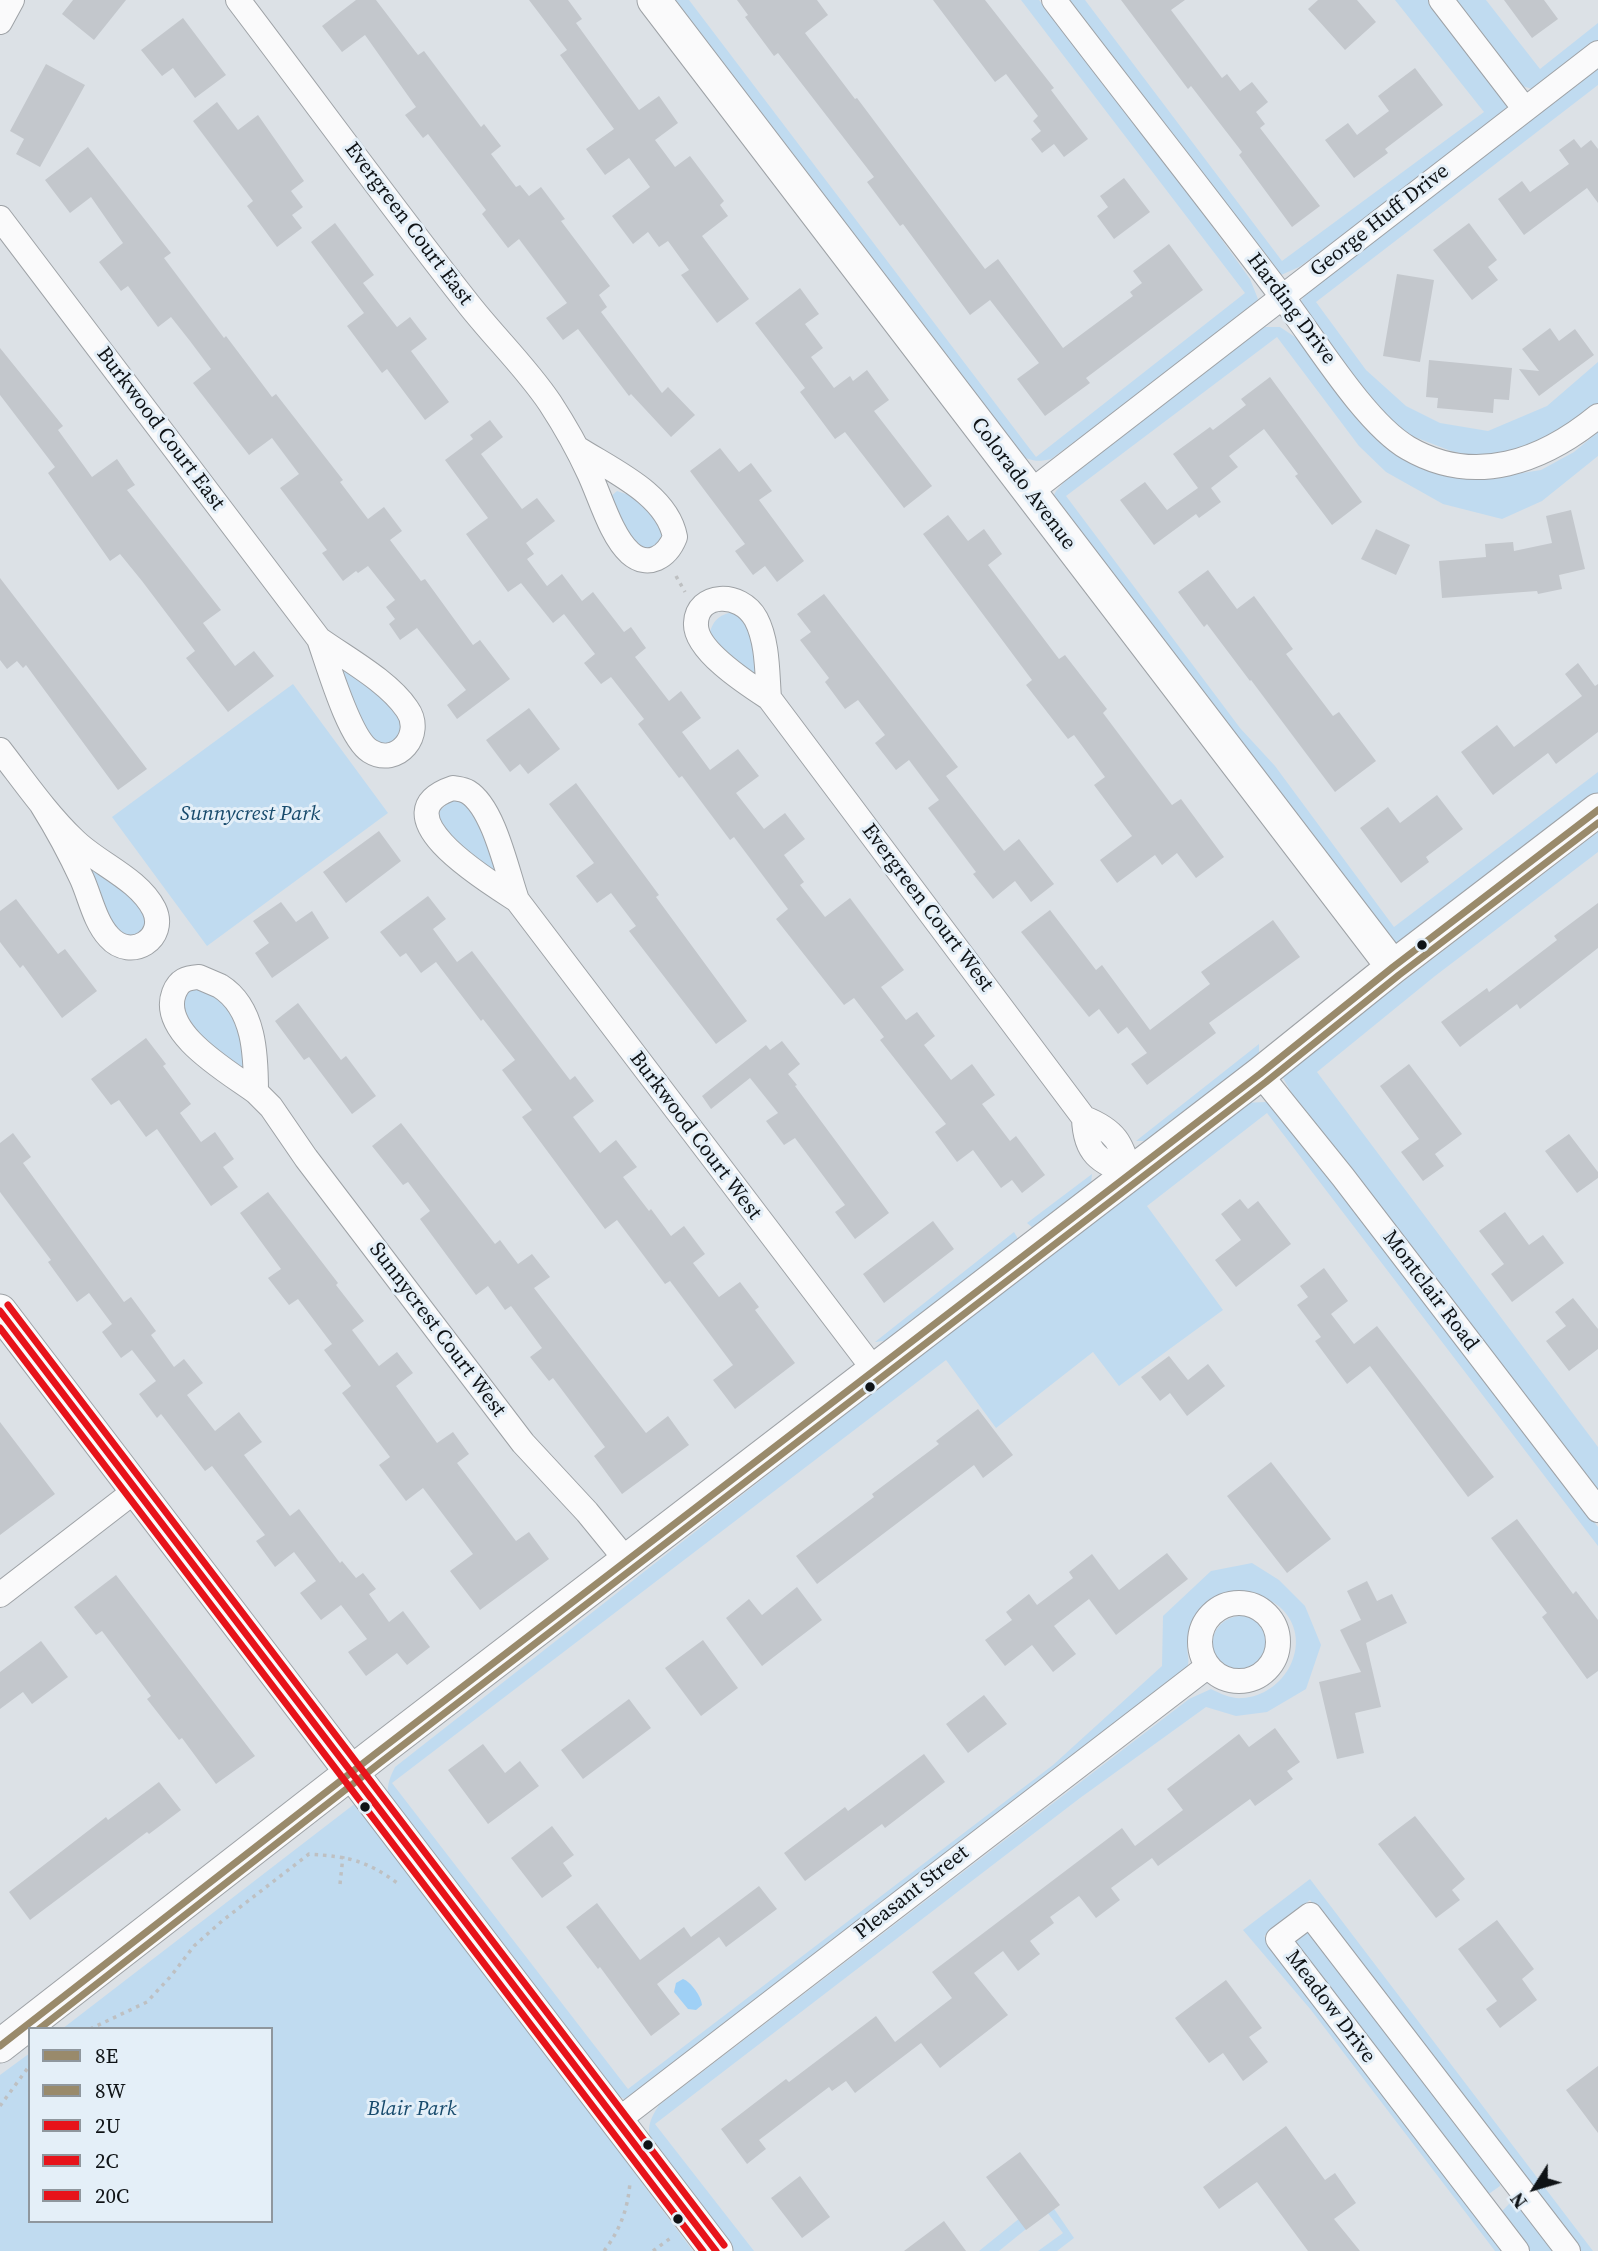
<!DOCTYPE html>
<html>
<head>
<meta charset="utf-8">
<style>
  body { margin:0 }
  #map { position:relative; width:1598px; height:2251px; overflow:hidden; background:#dce1e6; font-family:"Source Serif 4",serif }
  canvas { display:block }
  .legend { position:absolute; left:28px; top:2027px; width:245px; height:196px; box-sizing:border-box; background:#e4eff8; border:2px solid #8f979e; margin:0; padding:9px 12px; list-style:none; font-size:21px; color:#0f1316 }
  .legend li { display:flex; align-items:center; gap:14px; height:35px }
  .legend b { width:35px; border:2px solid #8f979e }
  .north { position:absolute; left:1500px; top:2153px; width:70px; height:70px; -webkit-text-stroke:5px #e4eff8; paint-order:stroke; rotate:233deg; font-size:19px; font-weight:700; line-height:28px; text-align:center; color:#0f1316 }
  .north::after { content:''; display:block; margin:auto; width:24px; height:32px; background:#0f1316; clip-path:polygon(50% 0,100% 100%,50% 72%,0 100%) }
</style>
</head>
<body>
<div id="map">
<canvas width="1598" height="2251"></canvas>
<ul class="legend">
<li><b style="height:9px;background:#998a6b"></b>8E</li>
<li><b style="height:9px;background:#998a6b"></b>8W</li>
<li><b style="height:9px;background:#e7131a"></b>2U</li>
<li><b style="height:9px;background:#e7131a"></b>2C</li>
<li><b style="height:9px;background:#e7131a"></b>20C</li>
</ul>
<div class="north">N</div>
</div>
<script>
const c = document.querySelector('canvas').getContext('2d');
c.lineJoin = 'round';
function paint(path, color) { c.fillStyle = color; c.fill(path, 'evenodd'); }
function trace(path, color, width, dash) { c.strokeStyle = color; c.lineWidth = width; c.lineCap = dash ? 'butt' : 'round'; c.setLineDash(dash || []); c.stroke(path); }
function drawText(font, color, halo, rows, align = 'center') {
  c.font = font + ' "Source Serif 4",serif'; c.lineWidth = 6; c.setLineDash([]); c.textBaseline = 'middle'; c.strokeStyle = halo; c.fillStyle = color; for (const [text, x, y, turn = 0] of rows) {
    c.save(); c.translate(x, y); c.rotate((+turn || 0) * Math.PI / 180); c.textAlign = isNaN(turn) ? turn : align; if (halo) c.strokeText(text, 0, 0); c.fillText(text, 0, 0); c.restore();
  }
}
const green = new Path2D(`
  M669 0H689L1036 457 1245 293 1021 0H1039L1192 198 1250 279 1258 299 1251 312 1051 459C1036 463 1029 460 1015 453Z
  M1069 0H1085L1282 261 1484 112 1395 0H1428L1506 101 1507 108 1503 119 1455 157 1299 267 1281 275 1275 274Z
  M1447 0H1486L1540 69 1598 23V42L1535 90 1513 83Z
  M1598 62V85L1316 302 1366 370 1406 406 1440 423 1488 431 1547 406 1598 362V404L1521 453 1485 459 1451 451 1412 436 1381 413 1342 364 1301 301 1311 284Z
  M1265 327H1280L1301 341 1366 429 1392 450 1469 475 1516 474 1541 470 1574 452 1598 432V456L1542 501 1502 519 1443 504 1386 472 1359 446 1277 337 1066 496 1240 728 1275 766 1394 927 1598 772V799L1414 938 1394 945 1052 499 1056 491 1064 482 1235 346Z
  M617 491 632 496 653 510 665 533 659 544 649 551 632 547 609 498Z
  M733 612 747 617 759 669 750 675 709 635C713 621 718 615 733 612Z
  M340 663 400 710 403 719 397 741 386 746 365 737Z
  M293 684 388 813 207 946 112 817Z
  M451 800 462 801 476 810 501 877 447 842 437 813Z
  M1598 832V852L1435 976 1317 1072 1598 1447V1494L1298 1104 1283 1078 1293 1066Z
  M86 862 134 897 148 922 132 943 109 925Z
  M185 985 221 995 237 1015 248 1073 193 1031 178 992Z
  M1259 1044V1054L1149 1141H1136Z
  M1266 1102 1282 1114 1598 1527V1546L1267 1113 1147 1206 1223 1310 1119 1386 1093 1352 996 1428 946 1360 392 1783 628 2089 1053 1765 1162 1666 1163 1616 1211 1571 1252 1563 1279 1580 1305 1606 1321 1645 1306 1689 1267 1712 1236 1716 1206 1707 1080 1798 655 2124 754 2251H734L650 2139C647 2125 651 2118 659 2105L1189 1699 1211 1689C1221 1694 1232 1699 1242 1698 1285 1696 1314 1643 1283 1610 1273 1599 1256 1595 1243 1591 1216 1601 1189 1610 1187 1645 1187 1658 1191 1658 1186 1672L628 2101 615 2094 388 1796C387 1784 390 1777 395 1767L1242 1103Z
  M1092 1174 1091 1184 1041 1227 1033 1228 1027 1223Z
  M1014 1232 1017 1237V1243L893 1340 875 1342Z
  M1212 1645a29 29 0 1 1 58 0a29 29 0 1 1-58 0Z
  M357 1802 693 2251H0V2075L30 2053V2221H271V2029H62Z
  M1310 1879 1593 2251H1578L1310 1900 1264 1936 1506 2251H1495L1311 2010 1243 1930Z
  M1308 1929 1499 2178 1500 2186 1490 2193H1483L1295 1945 1297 1936Z
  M1046 2197 1074 2238 1057 2251H1038L1063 2233 1047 2212 999 2251H979Z
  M1513 2200 1519 2202 1560 2251H1527L1501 2212Z`);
const water = new Path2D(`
  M683 1979C691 1982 701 1996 702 2005L696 2010 688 2009 674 1992 676 1983Z`);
const building = new Path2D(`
  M73 0H126L94 40 62 14Z
  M356 0H376L418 55 424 51 481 127 484 124 501 146 491 154 516 187 520 185 529 196 541 187 565 219 561 221 610 286 599 295 607 307 601 312 662 393 668 387 695 415 671 437 631 394 629 396 578 329 563 340 546 318 567 303 519 239 508 248 482 214 486 210 428 134 423 138 405 115 416 107 365 35 342 52 322 26Z
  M529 0H568L582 19 576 23 639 110 659 96 678 123 655 140 675 167 690 156 724 201 720 205 728 216 702 236 749 299 717 323 681 275 689 270 668 241 659 247 648 232 633 244 612 216 650 187 629 158 605 175 586 149 614 129 560 55 567 50Z
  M737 0H817L828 15 805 33 855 99 857 98 985 269 998 259 1063 348 1133 296 1130 292 1142 283 1133 271 1169 244 1203 290 1086 378 1090 383 1045 416 1017 379 1039 363 990 300 970 315 903 224 900 226 867 182 874 177 778 53 774 56 745 17 748 15Z
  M933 0H985L1054 88 1051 90 1088 139 1064 157 1054 144 1042 153 1031 139 1041 131 1033 121 1038 116 1006 74 995 82Z
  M1121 0H1185L1171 10 1222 78 1227 74 1240 91 1252 82 1268 102 1256 112 1265 124 1260 128 1320 206 1292 227 1239 155 1242 152 1191 86 1188 89Z
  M1318 0H1357L1376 22 1345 50 1308 9Z
  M1504 0H1544L1558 19 1532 38Z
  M183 18 226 75 195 98 173 68 162 76 141 50Z
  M46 64 85 85 40 167 16 154 24 139 10 131Z
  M1415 68 1443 105 1385 149 1388 153 1354 178 1325 140 1348 123 1357 135 1389 111 1378 96Z
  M217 102 238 130 258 115 304 181 291 191 303 207 292 215 302 228 277 247 247 206 253 201 193 121Z
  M1574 139 1581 148 1591 140 1598 149V203L1587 188 1524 235 1498 199 1522 181 1530 192 1569 164 1559 150Z
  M88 147 171 253 164 258 224 338 226 336 272 397 276 394 343 480 340 482 368 519 384 507 402 531 390 540 421 581 425 579 473 645 480 640 510 679 457 719 447 705 466 690 417 628 400 640 389 624 395 619 386 607 395 600 368 566 358 573 356 571 343 581 322 553 327 550 280 488 299 474 272 438 249 455 193 383 211 369 190 341 171 317 158 327 128 286 121 291 99 262 123 243 91 197 70 213 45 180Z
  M1124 178 1150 212 1114 239 1097 216 1108 207 1100 196Z
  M335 223 374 275 363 283 397 327 410 317 427 339 411 351 449 402 425 420 387 369 382 373 347 326 364 313 311 242Z
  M1469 223 1497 260 1488 267 1498 280 1472 300 1433 250Z
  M1397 274 1434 280 1420 362 1383 356Z
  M800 288 819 314 805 324 823 348 811 357 834 388 850 376 853 381 867 370 889 400 874 411 932 486 904 508 845 432 835 439 800 392 805 388 755 323Z
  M1550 328 1559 341 1575 329 1594 355 1539 396 1519 369 1539 371 1522 349Z
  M0 348 63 426 58 430 92 477 117 459 135 485 127 490 221 610 203 623 235 666 254 651 274 676 228 712 186 658 195 651 142 581 120 554 110 561 48 473 55 467 0 395Z
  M1429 360 1512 368 1509 400 1494 399 1493 413 1437 408 1438 398 1426 397Z
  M1270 377 1362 502 1332 525 1295 476 1298 474 1264 429 1229 456 1238 467 1211 488 1221 502 1199 518 1196 514 1154 545 1120 500 1145 482 1167 510 1198 488 1173 454 1210 427 1213 430 1246 405 1241 399Z
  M490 420 503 437 481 454 522 509 537 498 555 521 526 543 534 554 527 559 547 586 562 574 582 601 593 592 624 632 631 627 646 648 635 657 669 701 681 691 701 718 682 732 710 770 738 749 759 776 736 793 764 829 785 813 805 839 784 855 804 882 800 885 825 917 850 898 904 970 881 987 906 1020 917 1012 935 1036 924 1045 951 1080 972 1064 995 1095 982 1104 1010 1141 1016 1136 1045 1175 1022 1193 1012 1180 1001 1188 973 1150 957 1162 935 1132 946 1124 880 1040 884 1037 854 998 844 1005 776 919 788 909 734 837 730 840 682 776 679 778 638 724 644 719 611 677 601 684 584 663 595 654 564 614 553 623 521 583 508 592 466 534 488 518 445 460 473 439 470 435Z
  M720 448 739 472 751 463 772 491 759 500 804 561 777 582 765 566 753 575 735 551 745 544 690 471Z
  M1571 510 1585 569 1559 575 1562 589 1538 594 1537 591 1442 598 1439 561 1486 557 1485 544 1513 542 1514 551 1552 543 1546 516Z
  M948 515 968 541 984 529 1002 554 988 565 1059 659 1065 655 1107 709 1103 713 1172 805 1181 799 1224 857 1196 878 1177 853 1162 865 1155 855 1117 883 1100 860 1132 836 1094 785 1105 777 1074 735 1068 739 1026 685 1032 680 923 534Z
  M1376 529 1410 545 1396 575 1361 559Z
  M1208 570 1237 609 1254 596 1293 649 1286 654 1333 716 1339 712 1376 761 1335 792 1251 680 1250 681 1207 624 1204 627 1178 592Z
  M0 578 147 769 118 790 26 665 23 668 17 661 7 669 0 660Z
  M824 594 958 767 946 776 1004 851 1019 839 1054 884 1031 902 1015 881 993 899 973 874 976 872 928 808 939 800 909 760 896 770 875 743 885 735 858 700 845 709 825 682 829 678 800 640 811 632 797 614Z
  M1578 663 1595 686 1598 684V732L1556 764 1548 753 1493 795 1461 752 1497 725 1514 747 1582 696 1565 674Z
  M529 708 560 749 528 774 520 764 510 772 486 740Z
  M576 783 659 895 656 897 747 1021 716 1044 629 931 636 926 611 893 597 903 576 876 594 863 549 804Z
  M1437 795 1463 829 1426 857 1429 862 1401 883 1360 828 1388 807 1400 823Z
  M379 831 401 861 346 903 323 872Z
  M428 896 446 919 433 929 457 962 472 951 570 1080 575 1076 594 1101 573 1117 600 1153 616 1140 637 1167 623 1177 649 1211 651 1209 671 1236 684 1226 705 1254 693 1263 719 1297 740 1282 759 1307 755 1310 795 1363 735 1409 713 1380 733 1365 670 1281 665 1284 617 1220 605 1229 522 1117 532 1110 502 1070 515 1060 483 1019 481 1021 436 962 421 973 406 953 400 957 380 932Z
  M16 899 58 954 65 949 97 991 62 1018 23 965 20 968 0 942V911Z
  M281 902 296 922 312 911 329 938 272 978 255 953 269 943 253 921Z
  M1598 903V948L1520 1009 1517 1004 1460 1047 1441 1022 1487 988 1489 992 1557 940 1554 936Z
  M1050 910 1096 970 1102 965 1150 1030 1210 984 1201 972 1273 920 1300 957 1209 1023 1216 1033 1147 1085 1131 1064 1147 1053 1127 1027 1118 1034 1099 1009 1089 1017 1021 932Z
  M298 1003 341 1060 346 1056 376 1096 352 1114 309 1057 304 1060 275 1021Z
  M146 1038 166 1064 163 1066 191 1104 180 1113 201 1142 215 1132 234 1159 223 1167 238 1187 211 1206 157 1129 146 1137 119 1100 111 1105 91 1079Z
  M782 1041 800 1064 788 1074 797 1085 795 1086 889 1213 855 1239 835 1212 845 1205 795 1138 784 1145 766 1121 778 1113 750 1078 711 1109 702 1096 766 1045 770 1050Z
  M1409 1064 1462 1134 1435 1154 1444 1166 1423 1181 1401 1152 1419 1139 1380 1086Z
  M401 1123 495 1244 500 1240 518 1264 532 1254 550 1277 534 1288 646 1433 668 1416 689 1445 622 1494 594 1456 605 1447 553 1378 549 1381 530 1357 542 1348 511 1306 505 1310 488 1286 476 1295 420 1219 430 1211 408 1182 403 1185 372 1146Z
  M13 1133 31 1157 23 1163 124 1302 131 1297 156 1331 151 1335 174 1367 184 1359 203 1383 187 1395 215 1431 239 1412 262 1442 244 1455 290 1516 299 1509 340 1563 342 1561 356 1578 363 1573 376 1589 369 1594 389 1622 403 1611 430 1647 407 1665 397 1653 366 1676 348 1652 367 1639 341 1605 321 1620 300 1593 316 1581 294 1552 275 1567 256 1541 265 1535 212 1466 205 1471 161 1414 157 1418 139 1394 156 1381 132 1350 121 1358 102 1332 112 1324 89 1293 77 1302 48 1262 51 1260 0 1192V1143Z
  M1569 1134 1598 1172V1178L1577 1193 1545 1151Z
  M268 1192 338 1283 336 1285 364 1321 352 1330 379 1366 397 1352 413 1373 396 1386 437 1443 453 1432 469 1454 457 1463 516 1541 529 1532 549 1559 480 1610 450 1571 473 1554 423 1488 406 1501 379 1465 390 1457 342 1393 351 1386 324 1350 332 1344 298 1299 289 1305 268 1278 281 1269 240 1213Z
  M1240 1199 1248 1209 1258 1201 1291 1244 1236 1287 1215 1260 1241 1240 1221 1214Z
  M1505 1212 1529 1245 1543 1235 1564 1263 1512 1302 1491 1274 1504 1264 1479 1231Z
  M933 1221 954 1249 884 1303 863 1274Z
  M1324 1268 1348 1301 1331 1314 1354 1344 1377 1326 1494 1477 1468 1497 1370 1366 1347 1384 1315 1341 1321 1337 1297 1305 1308 1297 1300 1286Z
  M1573 1298 1598 1329V1349L1569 1371 1546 1341 1566 1326 1555 1312Z
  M1169 1356 1188 1380 1208 1364 1225 1386 1187 1416 1170 1393 1160 1401 1141 1377Z
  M978 1409 1013 1455 983 1478 974 1465 817 1584 796 1556 874 1497 872 1494 939 1444 936 1441Z
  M0 1422 55 1494 0 1535Z
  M1271 1462 1331 1539 1287 1573 1227 1496Z
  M1517 1519 1573 1594 1576 1591 1598 1620V1671L1587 1679 1542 1617 1547 1613 1491 1538Z
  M1167 1553 1188 1579 1116 1635 1089 1599 1054 1626 1076 1654 1053 1672 1032 1645 1005 1666 985 1640 1012 1620 1006 1612 1029 1594 1037 1605 1073 1578 1069 1572 1092 1554 1119 1590Z
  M116 1575 255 1756 216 1784 182 1738 179 1740 147 1699 151 1696 102 1631 96 1635 74 1607Z
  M1367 1581 1377 1601 1392 1594 1407 1623 1366 1643 1381 1707 1355 1713 1364 1753 1337 1759 1319 1682 1361 1672 1340 1630 1361 1620 1347 1591Z
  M797 1587 822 1620 762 1666 726 1618 749 1599 762 1615Z
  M703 1640 738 1688 701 1716 665 1668Z
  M41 1641 68 1677 32 1704 23 1692 0 1709V1672Z
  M984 1695 1007 1724 968 1753 946 1724Z
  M629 1699 651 1728 583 1779 561 1750Z
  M1275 1728 1300 1762 1287 1771 1293 1779 1255 1806 1250 1799 1158 1866 1152 1858 1111 1888 1120 1900 1096 1918 1079 1896 1050 1917 1054 1923 1030 1941 1040 1954 1018 1971 1003 1951 974 1973 1008 2015 940 2068 921 2043 855 2093 846 2081 832 2091 829 2087 759 2140 766 2149 747 2164 721 2129 786 2079 789 2082 876 2016 895 2042 952 1998 932 1972 1122 1828 1135 1846 1183 1810 1167 1789 1239 1734 1249 1747Z
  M483 1744 505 1773 520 1761 539 1786 488 1824 448 1770Z
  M924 1754 945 1782 885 1828 882 1824 805 1881 784 1853 845 1807 848 1811Z
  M159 1782 181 1810 149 1834 147 1832 30 1920 9 1892 106 1817 108 1820Z
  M1415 1816 1465 1879 1452 1890 1460 1900 1436 1918 1378 1844Z
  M552 1826 574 1855 563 1863 572 1876 542 1898 511 1858Z
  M759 1886 777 1909 726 1947 719 1937 657 1984 680 2014 651 2036 600 1967 598 1969 566 1927 597 1903 640 1960 684 1927 691 1937Z
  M1497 1920 1534 1969 1522 1979 1537 2000 1500 2028 1486 2009 1497 2001 1458 1949Z
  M1226 1980 1262 2028 1249 2037 1268 2062 1243 2081 1223 2053 1209 2063 1175 2018Z
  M1598 2066V2133L1566 2090Z
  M1286 2126 1325 2180 1335 2173 1356 2203 1334 2219 1360 2251H1308L1257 2182 1219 2209 1203 2187Z
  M1020 2152 1060 2205 1026 2230 986 2177Z
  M800 2176 830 2217 802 2238 771 2198Z
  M944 2221 966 2251H904Z`);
const path = new Path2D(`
  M676 576 685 592
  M340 1884 343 1856
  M90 2029 147 2002 171 1976 194 1946 222 1921 309 1854C350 1857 366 1860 400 1885
  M0 2106 30 2065
  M604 2251C620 2230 628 2209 630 2182
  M653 2251 672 2237`);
const street = new Path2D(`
  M238 0C314 100 388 202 466 301 493 336 525 366 550 403 565 426 578 449 589 473 600 496 611 536 630 553 648 569 667 557 675 537 667 494 611 470 577 448
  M1054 0C1130 100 1208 198 1283 298 1315 340 1365 423 1408 448 1475 487 1543 461 1598 416
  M1441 0 1524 108
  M0 22 12 0
  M0 218 319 639
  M1029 493 1598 53
  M319 639C347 659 388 681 407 709 425 734 397 768 370 751 349 738 328 664 319 639Z
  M769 698C749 685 694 650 696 623 697 593 740 590 756 619 768 642 767 673 769 698L1084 1118C1115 1130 1122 1143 1130 1174
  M0 750C24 781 46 813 74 840 98 864 138 878 154 909 168 938 131 962 109 937 95 922 90 897 82 879 70 853 57 829 42 805
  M453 788C458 789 463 789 468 792 494 808 507 872 517 900 489 882 376 814 453 788Z
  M517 900 875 1371
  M199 977C206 980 213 983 220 986 255 1008 256 1056 256 1092 229 1072 159 1033 174 993 179 980 186 978 199 977Z
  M1260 1074 1343 1177 1598 1510
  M256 1092 271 1107 306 1158 523 1443 587 1512 627 1561
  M1084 1118C1085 1154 1099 1161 1130 1174
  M0 1595 136 1490
  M1200 1642a39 39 0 1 1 78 0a39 39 0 1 1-78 0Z
  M617 2121 1208 1666
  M1517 2251 1278 1939 1310 1915 1568 2251`);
const secondary = new Path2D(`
  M654 0 1393 967
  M0 1311 716 2251
  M0 2046 375 1754 1260 1074 1393 967 1598 810`);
const bus1 = new Path2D(`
  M0 2046 375 1754 1260 1074 1393 967 1598 810`);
const bus2 = new Path2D(`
  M39 2029 381 1762 1266 1082 1399 975 1598 823`);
const bus3 = new Path2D(`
  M0 1311 716 2251`);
const bus4 = new Path2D(`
  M0 1328 703 2251`);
const bus5 = new Path2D(`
  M8 1305 724 2245`);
const markers = [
  [1422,945,6,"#0f1316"],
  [870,1387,6,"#0f1316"],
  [365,1807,6,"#0f1316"],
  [648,2145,6,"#0f1316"],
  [678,2219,6,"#0f1316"]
];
const streetNames = [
  ["George Huff Drive",1380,221,-38],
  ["Evergreen Court East",408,224,53],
  ["Harding Drive",1291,309,53],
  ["Burkwood Court East",160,429,53],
  ["Colorado Avenue",1023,484,53],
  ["Evergreen Court West",927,908,53],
  ["Burkwood Court West",695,1136,53],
  ["Montclair Road",1430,1291,53],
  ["Sunnycrest Court West",437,1330,53],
  ["Pleasant Street",912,1893,-38],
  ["Meadow Drive",1330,2007,53]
];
const parkNames = [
  ["Sunnycrest Park",250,815],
  ["Blair Park",412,2110]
];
paint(green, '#c0dbf0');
paint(water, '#9fd0f6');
paint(building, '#c3c7cc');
trace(street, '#9ea2a6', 26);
trace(secondary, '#9ea2a6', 35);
trace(path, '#bec0c2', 3.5, [3.5, 5]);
trace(street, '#fafafb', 24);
trace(secondary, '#fafafb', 33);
trace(bus1, '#998a6b', 7);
trace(bus2, '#998a6b', 7);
trace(bus3, '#e7131a', 7);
trace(bus4, '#e7131a', 7);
trace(bus5, '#e7131a', 7);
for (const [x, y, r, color] of markers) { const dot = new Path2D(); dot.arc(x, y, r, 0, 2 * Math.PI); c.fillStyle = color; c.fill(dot); trace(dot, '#e4eff8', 2.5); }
drawText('21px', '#0f1316', '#e4eff8', streetNames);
drawText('italic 21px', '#174a6c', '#e4eff8', parkNames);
</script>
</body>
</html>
